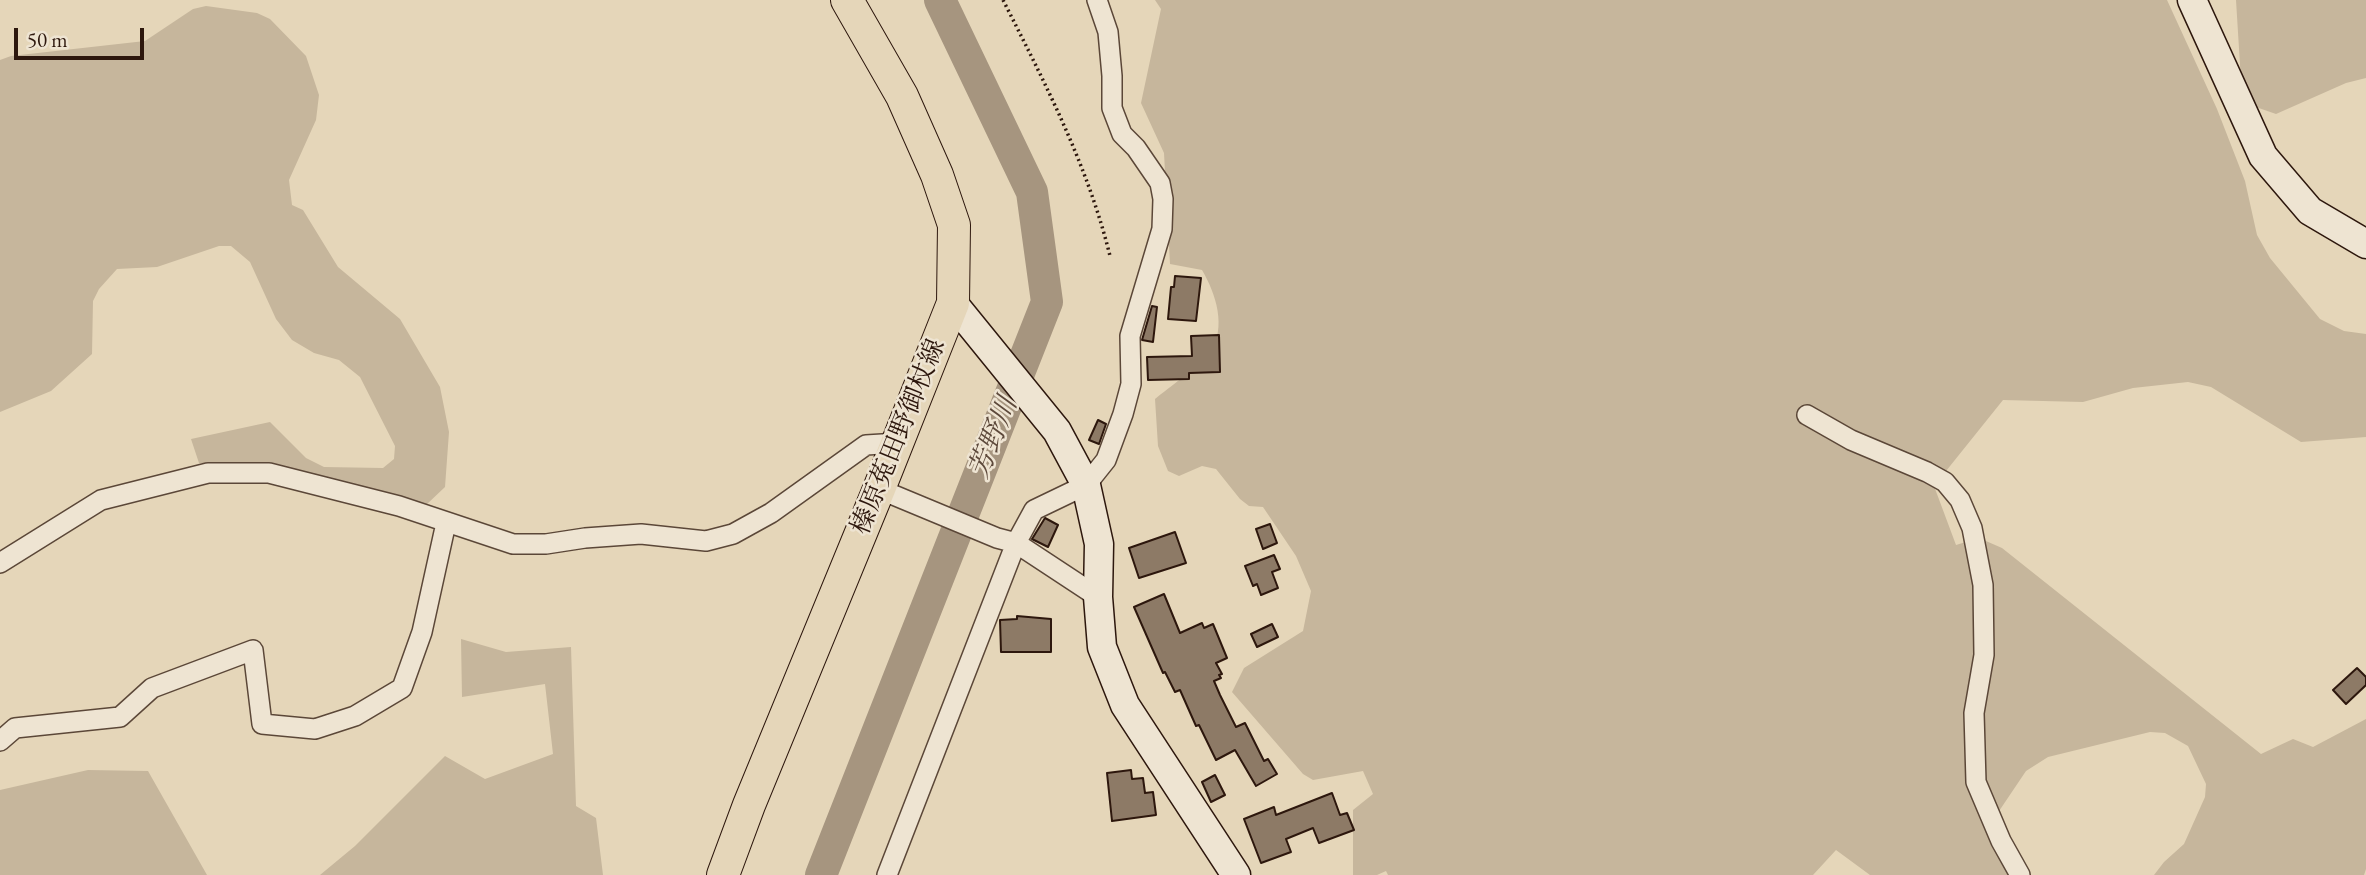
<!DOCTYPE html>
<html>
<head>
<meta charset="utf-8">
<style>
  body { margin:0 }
  #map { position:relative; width:2366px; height:875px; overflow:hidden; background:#e5d6b9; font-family:"EB Garamond",serif }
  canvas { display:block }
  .scale { position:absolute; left:14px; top:28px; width:130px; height:32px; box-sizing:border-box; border:4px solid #2d170d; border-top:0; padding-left:9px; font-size:21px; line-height:24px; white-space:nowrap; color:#2d170d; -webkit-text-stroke:5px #eee4d2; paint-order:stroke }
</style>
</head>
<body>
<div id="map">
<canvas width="2366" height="875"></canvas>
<div class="scale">50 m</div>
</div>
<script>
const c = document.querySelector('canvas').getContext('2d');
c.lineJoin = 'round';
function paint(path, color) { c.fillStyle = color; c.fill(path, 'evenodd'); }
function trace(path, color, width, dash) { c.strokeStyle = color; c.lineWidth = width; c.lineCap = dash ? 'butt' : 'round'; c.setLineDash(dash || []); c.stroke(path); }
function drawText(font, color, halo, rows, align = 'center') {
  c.font = font + ' "EB Garamond","Noto Serif JP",serif'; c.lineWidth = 5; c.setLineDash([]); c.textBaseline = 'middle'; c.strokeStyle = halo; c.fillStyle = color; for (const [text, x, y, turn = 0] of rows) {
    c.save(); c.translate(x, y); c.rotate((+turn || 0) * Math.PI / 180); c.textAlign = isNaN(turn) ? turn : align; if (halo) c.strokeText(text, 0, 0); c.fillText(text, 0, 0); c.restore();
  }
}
const green = new Path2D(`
  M1155 0H2167L2217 109 2245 181 2257 235 2270 258 2320 319 2344 331 2366 334V437L2301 442 2211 387 2188 382 2133 388 2083 402 2003 400 1934 486 1956 545 1979 538 2002 548 2261 754 2293 739 2313 747 2366 719V869L2364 875H2154L2164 862 2184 844 2205 797 2206 784 2188 746 2165 733 2150 732 2048 757 2026 771 1991 823 2012 875H1870L1836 850 1813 875H1388L1386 871 1377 875H1353V810L1373 794 1363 771 1313 780 1303 774 1232 692 1244 668 1303 631 1311 591 1296 556 1263 507 1249 506 1240 499 1216 469 1202 466 1179 476 1168 471 1158 446 1155 399C1167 389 1203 363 1210 353 1227 327 1216 294 1202 270L1170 264 1164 153 1141 103 1161 9Z
  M2236 0H2366V78L2346 83 2276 114 2253 106 2241 81Z
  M206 6 257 13 270 19 306 56 319 95 316 120 289 180 292 205 303 210 338 267 400 319 440 387 449 432 445 487 426 505 265 464 199 463 191 439 270 422 306 458 324 467 383 468 394 459 395 446 360 377 339 360 314 353 292 340 276 319 250 262 231 246H219L157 267 117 269 99 289 93 301 92 354 51 391 0 412V60L11 56 145 41 193 9Z
  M461 639 506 652 571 647 576 806 596 818 603 875H320L355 846 445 756 485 779 553 754 545 684 462 697Z
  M88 770 148 771 207 875H0V790Z`);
const river = new Path2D(`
  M821 875 1047 302 1032 192 940 0`);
const building = new Path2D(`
  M1175 276 1201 278 1196 321 1168 319 1171 287H1174Z
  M1152 306 1157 307 1153 342 1142 340Z
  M1219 335 1220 372 1189 373V379L1148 380 1147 357 1192 356 1191 336Z
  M1098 420 1106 424 1099 444 1089 440Z
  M1045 518 1058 525 1048 547 1032 539Z
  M1270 524 1277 543 1263 549 1256 529Z
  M1175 532 1186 563 1139 578 1129 548Z
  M1274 555 1280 569 1272 572 1278 588 1261 595 1257 584 1253 586 1245 566Z
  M1164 594 1180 633 1202 623 1204 628 1213 624 1227 658 1216 663 1222 674 1219 675 1221 678 1214 681 1220 695 1236 727 1245 723 1264 761 1268 759 1277 774 1256 786 1235 750 1216 760 1199 725 1196 726 1180 690 1175 692 1165 672 1163 673 1134 607Z
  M1017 616 1051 619V652H1001L1000 620 1017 619Z
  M1272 624 1278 637 1257 647 1251 634Z
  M2357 668 2366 677V685L2346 704 2333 690Z
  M1131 770 1132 779 1143 778 1145 793 1153 792 1156 815 1112 821 1107 773Z
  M1215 775 1225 795 1211 802 1202 782Z
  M1332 793 1340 815 1347 813 1354 830 1319 843 1313 828 1286 839 1291 852 1261 863 1244 819 1274 807 1276 815Z`);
const path = new Path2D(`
  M1003 0C1045 83 1088 166 1110 256`);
const street = new Path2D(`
  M1807 415 1851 440 1927 472 1945 482 1960 500 1972 528 1983 585 1984 655 1974 713 1976 782 2001 841 2020 875
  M879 489 997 538 1016 543 1098 597
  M0 563 101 500 208 473H269L399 506 513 544H546L585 538 641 534 706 541 733 534 771 513 866 445 898 443
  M0 741 15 728 120 717 152 688 253 650 262 724 315 729 355 716 402 688 422 632 446 523
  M887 875 1016 543 1034 510 1086 485 1106 460 1123 414 1131 384 1130 336 1162 229 1163 199 1160 183 1136 148 1122 134 1112 108V76L1108 32 1097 0`);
const secondary = new Path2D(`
  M2192 0 2263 156 2310 211 2366 244
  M953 303 1057 431 1086 485 1099 544 1098 597 1102 647 1125 705 1236 875`);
const primary = new Path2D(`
  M723 875 749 805 879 489 953 303 954 225 937 175 902 96 847 0`);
const streetNames = [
  ["榛原菟田野御杖線",899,437,-68]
];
const waterNames = [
  ["芳野川",994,438,-68]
];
paint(green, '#c6b69c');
trace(river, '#a6957f', 32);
paint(building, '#8d7a66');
trace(building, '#2d170d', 2);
trace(street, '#5b4738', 22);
trace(secondary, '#2d170d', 31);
trace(primary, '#2d170d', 34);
trace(path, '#2d170d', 3.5, [2, 3.5]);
trace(street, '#eee4d2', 19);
trace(secondary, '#eee4d2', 28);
trace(primary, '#e5d6b9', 32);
drawText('26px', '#2d170d', '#eee4d2', streetNames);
drawText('italic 28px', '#5d493b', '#eee4d2', waterNames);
</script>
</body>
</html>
